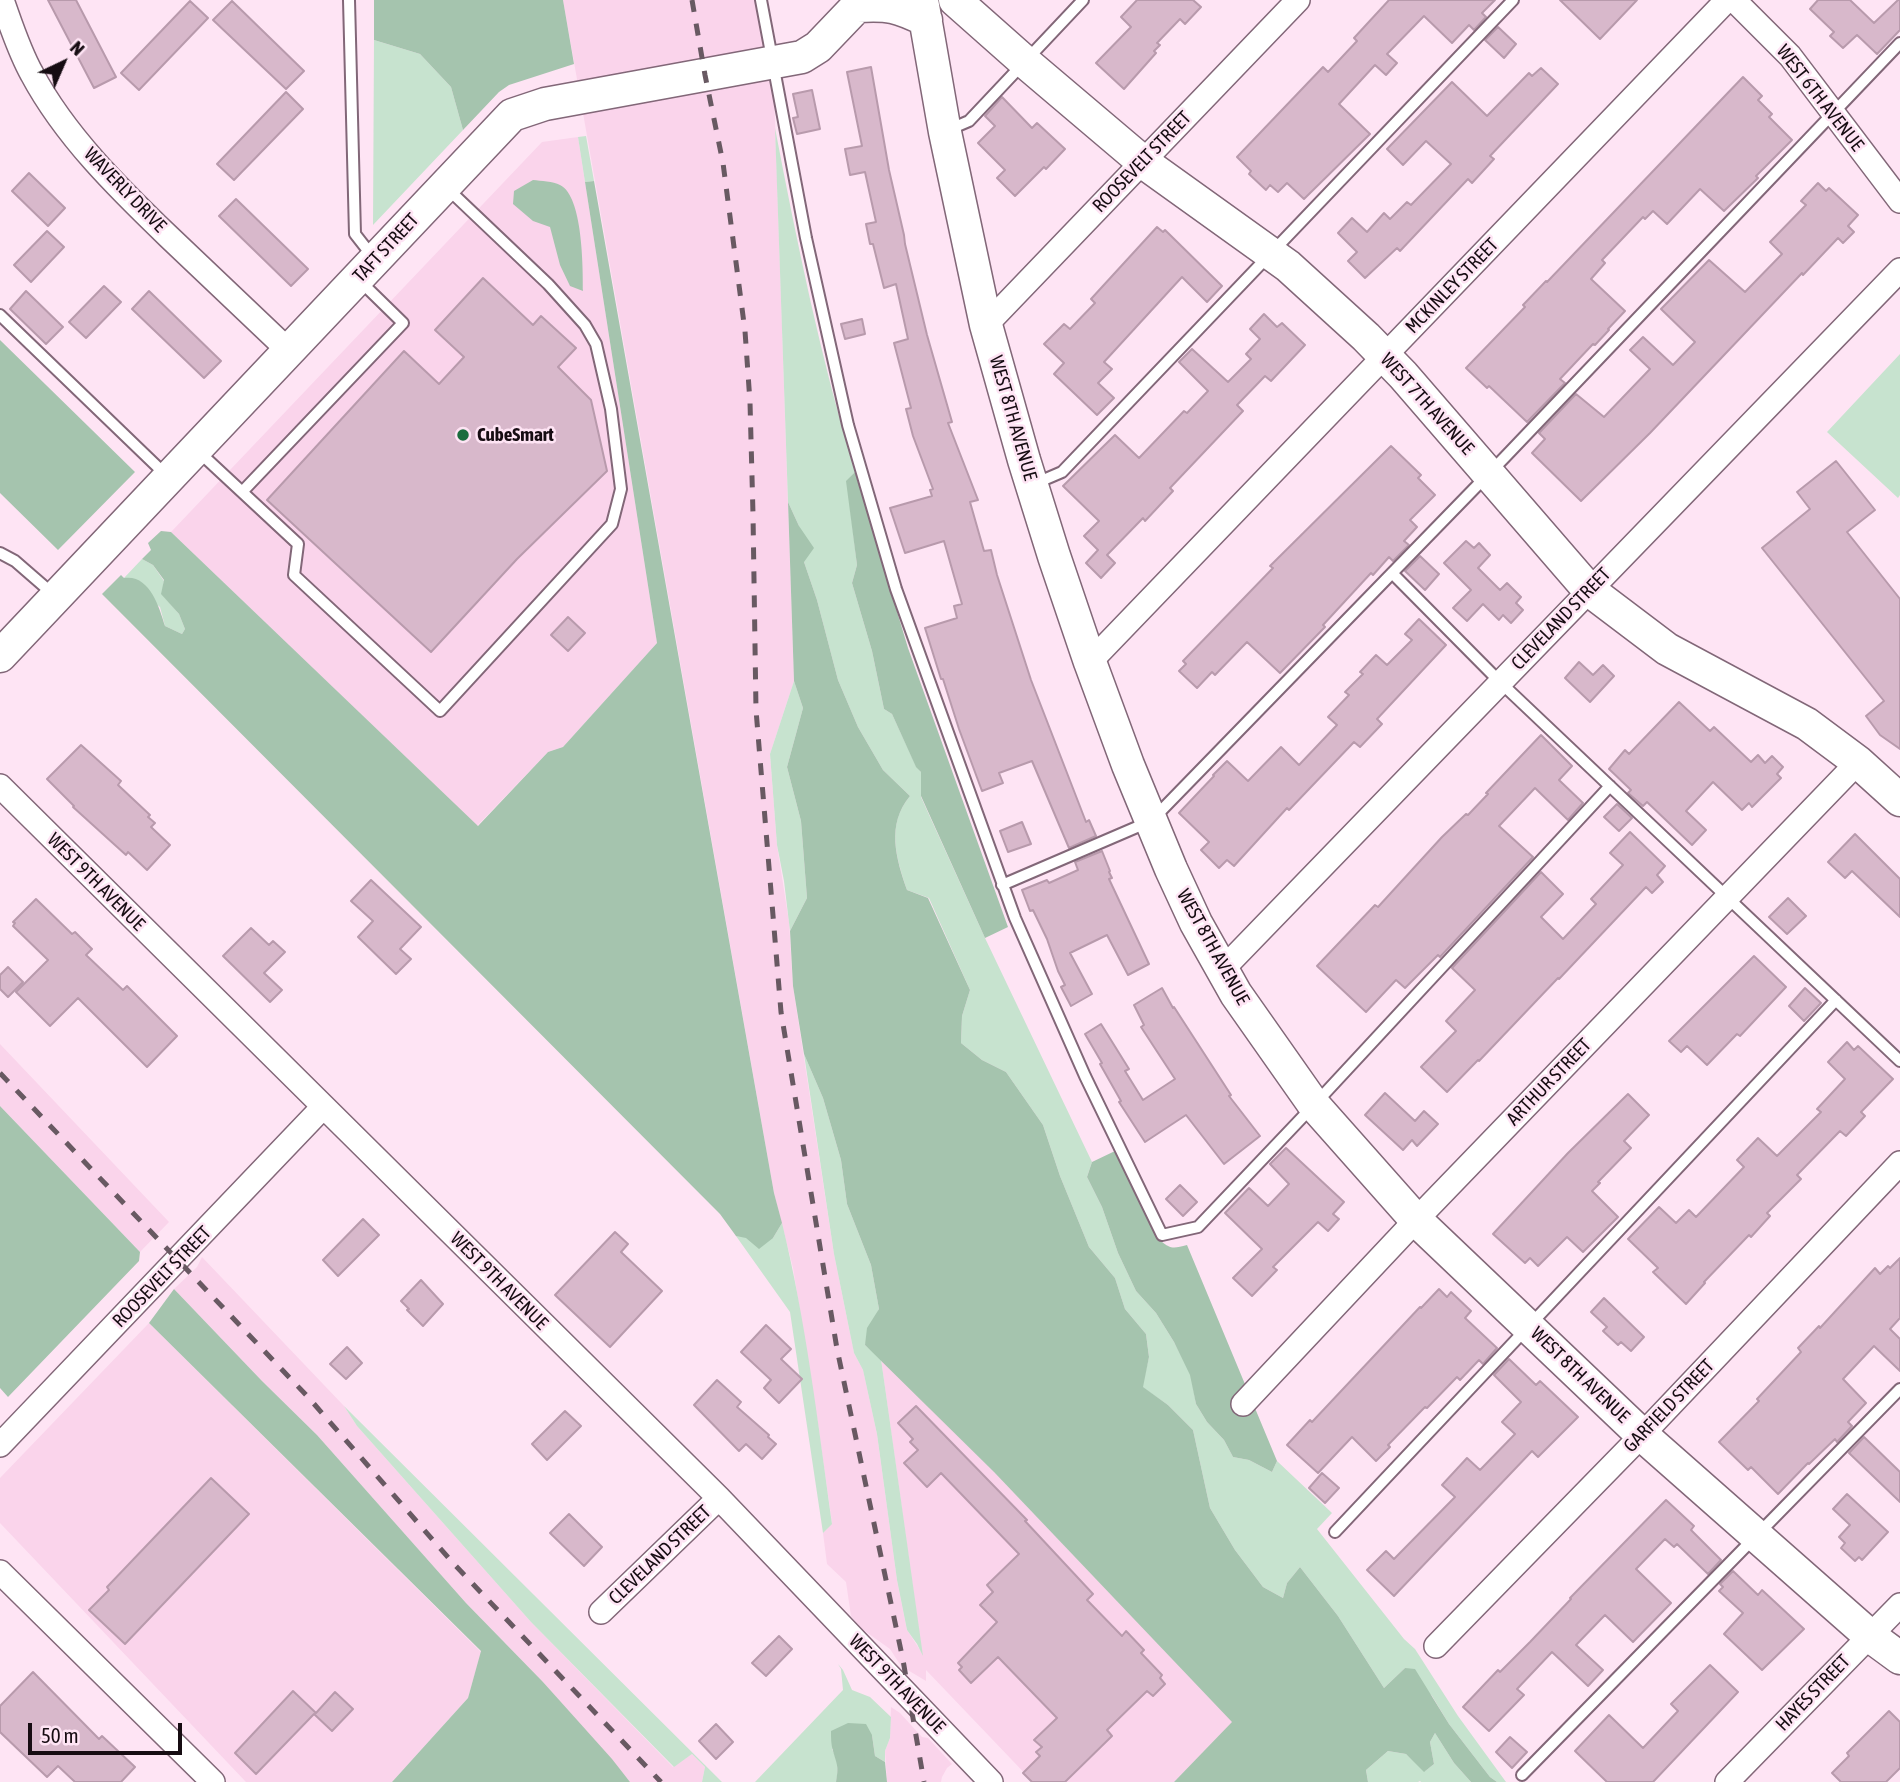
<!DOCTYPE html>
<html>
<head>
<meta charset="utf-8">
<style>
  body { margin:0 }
  #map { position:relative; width:1900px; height:1782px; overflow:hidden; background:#fee4f4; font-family:"Asap Condensed",sans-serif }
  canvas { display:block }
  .north { position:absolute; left:28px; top:28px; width:70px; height:70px; -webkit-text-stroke:5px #fee4f4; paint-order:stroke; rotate:44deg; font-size:19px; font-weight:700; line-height:28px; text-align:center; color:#160c12 }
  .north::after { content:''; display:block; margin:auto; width:24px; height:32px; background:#160c12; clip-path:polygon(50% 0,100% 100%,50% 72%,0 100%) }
  .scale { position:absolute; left:28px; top:1723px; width:154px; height:32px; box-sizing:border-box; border:4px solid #160c12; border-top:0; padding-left:9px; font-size:21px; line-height:24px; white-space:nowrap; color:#160c12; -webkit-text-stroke:5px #fee4f4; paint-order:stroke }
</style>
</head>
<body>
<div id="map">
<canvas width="1900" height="1782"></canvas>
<div class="north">N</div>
<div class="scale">50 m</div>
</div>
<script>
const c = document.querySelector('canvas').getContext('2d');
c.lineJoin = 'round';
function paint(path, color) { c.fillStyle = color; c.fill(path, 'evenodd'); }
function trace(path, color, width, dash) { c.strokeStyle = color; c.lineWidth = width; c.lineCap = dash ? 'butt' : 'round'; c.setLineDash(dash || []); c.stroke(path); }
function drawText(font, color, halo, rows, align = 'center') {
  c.font = font + ' "Asap Condensed",sans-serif'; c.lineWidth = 5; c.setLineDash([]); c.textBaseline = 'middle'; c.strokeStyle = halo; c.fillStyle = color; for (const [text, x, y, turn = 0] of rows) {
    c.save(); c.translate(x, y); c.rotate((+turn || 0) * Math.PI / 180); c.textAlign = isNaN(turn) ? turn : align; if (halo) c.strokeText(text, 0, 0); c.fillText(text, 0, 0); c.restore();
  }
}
const built = new Path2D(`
  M563 0H763L773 63 794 681 770 754 777 845 789 922 793 986 834 1254 854 1353 863 1370 877 1434 897 1580 907 1630 922 1653 881 1359 994 1472 1233 1722 1174 1782H1033L926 1670V1681L901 1666 890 1649 862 1629 851 1616 846 1582 827 1564 823 1533 832 1523 817 1418 793 1268 774 1193Z
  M578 137 657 643 563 747 548 752 477 826 171 532 542 142Z
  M0 1044 169 1222 140 1252 0 1106Z
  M202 1257 344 1406 357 1426 531 1622 673 1767 692 1754 705 1767 702 1782H630L543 1682 466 1603 317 1435 262 1381 174 1289 197 1267Z
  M149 1323 481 1652 468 1698 392 1782H246L0 1523V1478Z
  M891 1707 900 1713 922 1737 928 1738 952 1764 947 1768 942 1777 941 1782H887L885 1751 890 1738Z`);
const green = new Path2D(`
  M374 40 420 54 451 87 463 130 373 225Z
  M775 128C797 243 821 360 855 472L847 481 857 565 852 583 872 651 884 709 892 714 916 766 921 772V797L985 938 1092 1162 1087 1177 1102 1207 1118 1253 1136 1291 1156 1313 1174 1342 1191 1375 1196 1404 1207 1422 1224 1440 1233 1457 1249 1460 1272 1472 1277 1461 1332 1513 1317 1529 1404 1639 1415 1649 1458 1716 1506 1782H1497L1490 1777 1449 1724 1432 1696 1405 1668 1384 1688 1338 1616 1300 1567 1287 1583 1283 1598 1263 1587 1235 1550 1210 1508 1193 1430 1168 1405 1142 1387 1149 1357 1146 1334 1125 1309 1115 1278 1089 1247 1060 1176 1043 1125 1006 1072 982 1060 961 1043 962 1016 970 990 929 898 907 890C896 857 886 825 910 796L883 770 858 727 838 680 817 600 804 562 799 526 788 502Z
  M586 136 594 181 585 182 578 137Z
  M1900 354V495L1898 498 1827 432Z
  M142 559 153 565 164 581 162 594 179 614 185 629 182 634 165 626 160 607 124 578Z
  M794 681 803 708 787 767 801 821 807 898 790 931 784 881 777 845 770 754Z
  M804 1054 823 1098 841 1160 847 1204 871 1265 879 1309 865 1345 881 1359 923 1656 917 1644 907 1630 897 1580 877 1434 863 1370 854 1353 834 1254Z
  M782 1223C806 1321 818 1423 832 1524L823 1533 790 1312 736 1236 773 1238Z
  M344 1406 722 1782H702L705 1767 692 1754 674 1767 531 1622 357 1426Z
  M838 1664 843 1670 852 1690 870 1697 891 1717 890 1738 885 1751V1762L875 1756 872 1735 832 1749C838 1761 839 1769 836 1782H755L843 1690 841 1669Z
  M1435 1733 1454 1763 1471 1782H1421L1420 1781 1418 1782H1368L1366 1770 1388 1751 1406 1754 1425 1771 1434 1764 1430 1742Z`);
const forest = new Path2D(`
  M374 0H563L574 64 509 85 499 92 463 130 451 87 420 54 374 40Z
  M533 180C541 181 553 181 560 185 583 196 583 268 583 291L570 286 560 265 550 227 533 221 513 204 514 191Z
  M594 181 774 1193 782 1223 773 1238 759 1249 746 1238 736 1236 720 1214 102 594 121 575 124 578C149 574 159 606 165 626L182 634 185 629 179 614 161 594 164 580 153 565 142 559 151 550 148 543 161 531 171 532 478 826 548 752 563 747 657 643 585 182Z
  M0 340 135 472 58 550 0 493Z
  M855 472 908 648 1008 927 985 938 921 796V772L916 767 892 714 884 709 872 651 852 583 857 565 846 481Z
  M788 502 799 526 814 548 804 562 817 600 838 680 858 727 883 770 910 796C886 825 896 858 907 890L928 898 970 990 962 1016 961 1043 982 1060 1006 1072 1043 1125 1060 1176 1089 1247 1115 1278 1125 1309 1146 1334 1149 1357 1143 1387 1168 1405 1193 1430 1210 1508 1235 1550 1263 1587 1283 1598 1287 1583 1300 1567 1338 1616 1384 1688 1405 1668 1415 1669 1449 1724 1490 1777 1497 1782H1471L1454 1763 1435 1733 1430 1742 1434 1764 1424 1772 1406 1754 1388 1751 1366 1770 1368 1782H1174L1232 1722 994 1472 865 1345 867 1328 879 1309 871 1265 847 1204 841 1160 823 1098 804 1054 793 986 790 931 807 898 801 821 787 767 803 708 794 681Z
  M0 1106 140 1252 139 1261 8 1397 0 1388Z
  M1115 1151 1161 1241C1171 1250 1175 1248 1187 1245L1277 1461 1272 1472 1249 1460 1233 1457 1224 1440 1207 1422 1196 1404 1190 1375 1174 1342 1156 1313 1136 1291 1118 1253 1102 1207 1087 1177 1092 1162Z
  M174 1289 262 1381 317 1435 466 1603 543 1682 612 1759 630 1782H392L468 1698 481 1651 149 1323Z
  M848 1723 866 1724 872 1735 875 1756 885 1762 887 1782H836C839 1766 837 1765 833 1751 831 1745 831 1738 831 1731Z`);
const building = new Path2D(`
  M48 0H76L116 77 94 88Z
  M1137 0H1193L1201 7 1185 24 1180 19 1157 43 1160 45 1154 51 1156 53 1124 89 1096 63 1131 27 1121 17Z
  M1389 0H1495L1482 13 1486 17 1474 30 1469 25 1452 43 1424 16 1387 54 1397 63 1386 75 1375 65 1339 104 1370 134 1304 199 1287 183 1278 192 1270 185 1266 190 1249 174 1251 171 1237 157 1323 67 1328 72 1357 41 1354 38Z
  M1560 0H1637L1600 39Z
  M1818 0H1850L1874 23 1898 0H1900V30L1877 54 1857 35 1843 48 1830 36 1834 32 1810 9Z
  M190 1 208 18 139 90 121 73Z
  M232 1 304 71 286 89 213 20Z
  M1498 27 1516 44 1504 58 1485 40Z
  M871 67 889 170 904 235 905 244 927 335 952 422 948 423 978 500 970 502 984 551 991 550 997 575 1031 680 1086 822 1089 820 1096 836 1069 848 1032 761 999 773 1003 783 982 791 959 729 943 679H941L925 628 957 618 954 606 962 604 944 541 905 553 890 508 932 496 930 490 933 489 913 436 906 409 911 408 894 343 908 339 896 284 884 288 873 244H870L866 224 876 222 865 172 850 175 845 149 862 146 847 72Z
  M1541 68 1558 84 1490 156 1494 159 1472 183 1468 179 1400 251 1397 248 1365 278 1348 261 1357 252 1338 233 1352 218 1367 232 1384 213 1390 219 1407 202 1411 205 1451 164 1426 141 1403 165 1387 149 1452 82 1487 116 1529 73 1532 76Z
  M1743 77 1762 96 1758 100 1772 114 1769 117 1792 140 1756 176 1758 178 1724 211 1700 189 1667 224 1653 211 1645 219 1643 217 1602 260 1605 263 1591 279 1625 311 1608 329 1609 330 1595 345 1593 344 1560 379 1565 383 1527 422 1489 386 1487 388 1466 368 1525 307 1523 305 1546 281 1547 282Z
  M812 90 820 129 797 134 793 118 798 117 793 94Z
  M286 92 303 109 234 180 217 164Z
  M1002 97 1032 128 1037 123 1065 149 1046 169 1044 167 1015 196 997 178 1005 170 978 143 995 126 985 116Z
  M29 173 65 208 48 226 12 191Z
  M1818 183 1826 191 1829 188 1858 215 1848 226 1854 232 1843 243 1838 238 1803 275 1802 273 1650 433 1581 501 1532 453 1545 439 1539 433 1576 394 1604 417 1650 369 1630 350 1643 337 1673 365 1695 342 1661 309 1709 260 1745 292 1782 254 1770 242 1806 205 1801 201Z
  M236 199 308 269 291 286 219 216Z
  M1157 227 1163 232 1165 230 1222 286 1207 302 1182 277 1104 362 1112 369 1098 383 1114 398 1097 415 1054 374 1064 363 1044 344 1064 324 1070 329 1095 303 1091 299Z
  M47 231 64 247 31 282 14 265Z
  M483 278 533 325 541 316 576 348 558 367 591 400 607 471 517 559 431 652 267 500 404 351 439 384 464 357 435 330Z
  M104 286 121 302 86 338 69 322Z
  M26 291 63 327 46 344 10 309Z
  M149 291 221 361 204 378 132 309Z
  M1264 314 1277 327 1282 323 1305 345 1271 381 1265 376 1237 405 1243 411 1170 488 1173 491 1145 521 1143 518 1107 555 1115 563 1101 578 1086 563 1098 550 1084 536 1099 521 1063 486 1115 435 1139 458 1184 411 1187 413 1208 391 1179 362 1192 349 1228 382 1251 359 1246 354 1260 339 1250 329Z
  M862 319 865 334 845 339 841 324Z
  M1391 446 1421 475 1418 478 1435 495 1410 520 1417 527 1404 541 1409 545 1393 561 1389 557 1373 575 1371 573 1323 625 1325 627 1280 673 1247 642 1215 675 1212 672 1197 688 1179 671 1186 664 1183 661 1273 568 1270 566Z
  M1836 461 1875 510 1847 532 1900 599V749L1880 735 1866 716 1884 701 1762 548 1810 509 1797 492Z
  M1466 541 1474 548 1479 543 1490 555 1478 568 1500 590 1507 583 1521 597 1516 603 1523 610 1511 623 1503 615 1499 620 1483 604 1467 621 1453 608 1471 590 1444 563Z
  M1420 556 1439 574 1425 590 1405 571Z
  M568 617 585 633 568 651 551 635Z
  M1419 619 1446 645 1377 719 1382 724 1360 747 1354 742 1289 810 1287 808 1234 866 1227 860 1219 868 1201 850 1209 842 1179 813 1214 776 1213 775 1227 761 1248 781 1281 747 1299 765 1337 725 1328 717 1349 695 1345 692 1363 674 1360 672 1376 655 1387 665 1412 640 1405 634Z
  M1579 662 1593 675 1603 665 1614 676 1590 702 1565 678Z
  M1679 702 1710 731 1714 727 1751 762 1758 755 1765 763 1772 756 1783 767 1777 774 1781 778 1752 807 1749 803 1742 810 1713 782 1686 811 1706 830 1692 845 1647 802 1643 806 1628 793 1631 790 1609 769 1625 750 1629 754Z
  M1541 735 1572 766 1559 780 1583 803 1568 820 1535 788 1499 826 1533 857 1440 957 1438 955 1405 988 1396 980 1366 1012 1317 966 1375 905 1378 907 1442 837 1466 814 1468 815 1488 794 1486 793Z
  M81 745 121 781 118 785 150 815 148 817 155 823 151 827 170 845 147 870 128 852 126 855 73 807 74 806 47 779Z
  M1617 804 1632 818 1619 831 1604 817Z
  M1022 822 1031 844 1008 852 1000 831Z
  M1630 832 1665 866 1657 875 1663 882 1652 893 1646 887 1559 979 1558 978 1479 1061 1478 1060 1447 1092 1421 1067 1456 1031 1446 1021 1475 990 1452 968 1541 872 1563 894 1541 917 1563 939 1596 904 1591 899 1623 865 1610 853Z
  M1855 834 1900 879V917L1852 871 1845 878 1828 862Z
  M1102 851 1110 871 1109 872 1112 878 1109 879 1149 964 1128 975 1107 935 1070 953 1092 994 1071 1006 1061 987 1065 985 1058 971 1047 939 1033 910 1030 911 1022 890 1047 880 1049 883 1078 870 1075 862Z
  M371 880 421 927 400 949 411 959 396 974 358 937 373 921 351 901Z
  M1788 898 1806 916 1787 934 1769 917Z
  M36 899 72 934 75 932 92 949 86 955 123 990 127 986 177 1036 147 1067 78 998 50 1026 16 992 48 960 13 926 15 923 13 922Z
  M251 928 269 945 273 941 285 952 264 973 282 990 270 1002 223 956Z
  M1754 956 1786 987 1740 1036 1737 1034 1707 1065 1687 1046 1681 1052 1669 1041Z
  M8 967 23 982 8 997 0 989V975Z
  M1162 988 1173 1008 1174 1007 1231 1095 1229 1096 1260 1136 1224 1164 1186 1115 1145 1142 1119 1102 1121 1101 1100 1064 1102 1063 1085 1034 1101 1024 1129 1069 1125 1071 1143 1100 1175 1079 1141 1027 1144 1025 1134 1005Z
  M1805 988 1821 1003 1804 1021 1789 1006Z
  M1847 1042 1854 1050 1858 1046 1893 1079 1861 1112 1865 1116 1846 1136 1840 1131 1797 1175 1801 1179 1767 1213 1770 1216 1751 1237 1749 1235 1704 1282 1705 1283 1686 1304 1653 1272 1658 1268 1628 1239 1659 1207 1676 1223 1689 1210 1696 1217 1744 1167 1737 1160 1758 1138 1777 1156 1821 1112 1817 1109 1845 1079 1828 1062Z
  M1385 1093 1415 1121 1424 1111 1438 1124 1417 1146 1412 1140 1403 1150 1365 1115Z
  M1628 1094 1649 1115 1624 1141 1631 1148 1598 1182 1600 1183 1592 1191 1618 1217 1583 1252 1567 1237 1538 1266 1530 1258 1525 1263 1493 1234 1568 1153Z
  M1286 1148 1344 1202 1333 1214 1339 1219 1328 1231 1318 1222 1273 1267 1277 1270 1252 1296 1233 1278 1262 1249 1225 1213 1249 1188 1268 1206 1289 1184 1270 1164Z
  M1180 1185 1197 1202 1183 1216 1166 1199Z
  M363 1219 379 1235 338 1276 323 1260Z
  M615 1232 628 1244 621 1252 662 1291 610 1347 555 1295Z
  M1900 1258V1318L1890 1329 1900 1339V1371L1874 1346 1843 1379 1866 1403 1848 1422 1852 1426 1837 1442 1835 1439 1809 1464 1808 1463 1778 1494 1751 1467 1748 1470 1719 1442 1759 1401 1757 1399 1801 1352 1798 1348 1819 1326 1820 1328 1875 1268 1880 1274 1888 1266 1890 1268Z
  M421 1280 443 1304 423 1326 407 1310 409 1309 401 1301Z
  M1439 1289 1447 1297 1451 1292 1471 1311 1465 1318 1497 1348 1483 1364 1479 1360 1460 1380 1457 1377 1427 1408 1425 1407 1388 1445 1390 1447 1376 1461 1352 1437 1318 1473 1287 1445 1310 1420 1312 1422 1420 1307 1421 1308Z
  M1604 1298 1644 1337 1631 1351 1621 1342 1618 1345 1603 1331 1607 1327 1591 1312Z
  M766 1325 791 1349 781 1359 802 1379 779 1403 764 1388 771 1380 741 1352Z
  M347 1347 362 1363 346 1379 330 1364Z
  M1509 1359 1536 1385 1540 1381 1578 1417 1538 1457 1532 1451 1394 1596 1367 1570 1386 1551 1394 1559 1455 1497 1442 1485 1467 1458 1480 1470 1515 1434 1502 1422 1521 1402 1494 1375Z
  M717 1380 741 1402 737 1407 769 1435 768 1437 776 1444 762 1459 746 1444 739 1451 694 1405Z
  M916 1406 1027 1520 1025 1521 1093 1594 1087 1600 1122 1636 1126 1631 1144 1650 1141 1653 1162 1675 1160 1678 1165 1684 1153 1696 1147 1691 1107 1730 1112 1736 1065 1782H1032L1023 1773 1040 1756 1036 1752 1042 1747 1034 1740 1057 1718 998 1657 971 1683 959 1670 962 1667 958 1663 997 1622 980 1605 993 1592 987 1585 1019 1554 941 1473 927 1487 904 1463 918 1450 910 1442 913 1439 898 1423Z
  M565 1411 581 1426 547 1460 532 1444Z
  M1864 1437 1900 1472V1502L1849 1453Z
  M1322 1473 1339 1488 1325 1503 1309 1488Z
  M211 1478 249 1514 125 1644 89 1610 109 1590 107 1587Z
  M1847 1494 1888 1532 1862 1560 1859 1557 1855 1561 1841 1548 1845 1543 1839 1537 1850 1525 1833 1509Z
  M1666 1500 1694 1526 1691 1530 1721 1560 1708 1574 1677 1544 1674 1547 1665 1539 1636 1569 1671 1603 1633 1642 1605 1615 1576 1645 1603 1670 1588 1686 1552 1652 1517 1689 1524 1695 1489 1731 1463 1707 1498 1670 1500 1672 1530 1642 1571 1599 1570 1598Z
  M569 1514 602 1547 584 1566 550 1533Z
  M1733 1571 1758 1595 1762 1590 1804 1629 1762 1670 1724 1634 1743 1613 1719 1591 1723 1587 1720 1584Z
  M779 1636 792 1649 766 1676 752 1663Z
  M1710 1665 1738 1692 1653 1782H1607L1575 1751 1609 1715 1643 1748 1678 1711 1671 1704Z
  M33 1672 99 1739 102 1736 135 1767 121 1782H75L58 1766 47 1777 0 1732V1706Z
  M293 1691 316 1713 335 1692 353 1709 332 1731 314 1714 256 1774 235 1753Z
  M1889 1711 1900 1722V1768L1886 1782H1841L1832 1773 1849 1756 1847 1753Z
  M716 1724 733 1742 716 1759 699 1741Z
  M1510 1737 1527 1752 1512 1768 1496 1752Z`);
const lane = new Path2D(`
  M349 0 355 234 373 257
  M761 0 806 238 848 425 896 589 1015 918 1085 1076 1162 1235 1198 1227 1314 1105 1610 786
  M948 130 969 121 1083 0
  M0 315 167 476
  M198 451 298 544 294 575 440 711 612 524 621 489 611 409 596 344 585 325 548 284 448 189
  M1034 484 1062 472 1513 0
  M242 492 403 323 359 280
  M0 553 15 561 53 594
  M1392 573 1500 682 1900 1061
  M1002 885 1151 821 1505 457 1900 43
  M1335 1532 1836 1000
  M1522 1775 1900 1389`);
const street = new Path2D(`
  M2 0C11 25 19 51 32 74 65 136 119 189 169 237 209 275 249 313 289 351
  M1734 0 1790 56 1900 201
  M986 325 1298 0
  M1090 662 1727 0
  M0 786 719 1498 991 1782
  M1222 970 1900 270
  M1243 1404 1416 1220 1858 762
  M0 1445 323 1107
  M0 1572 213 1782
  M601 1612 719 1498
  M1436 1646 1642 1435 1900 1163
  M1727 1782 1900 1605`);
const secondary = new Path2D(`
  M922 0 945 132 986 325 1024 460 1054 556 1090 662 1128 765 1171 869 1196 923 1236 994 1314 1105 1416 1220 1642 1435 1870 1636 1900 1658
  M955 0 1025 62 1143 162 1288 266 1366 337 1403 375 1589 590 1667 649 1807 724 1858 762 1900 800
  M857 6C889 4 897 6 926 20
  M0 656 512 115 545 104 802 57 818 47 863 0`);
const rail = new Path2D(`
  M692 0 705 75 723 163 745 331 750 402 753 514 756 710 781 1012 837 1349 903 1660 924 1782
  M0 1073 308 1397 453 1563 661 1782`);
const markers = [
  [463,435,7,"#1a6d3e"]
];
const streetNames = [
  ["WEST 6TH AVENUE",1820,98,52],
  ["ROOSEVELT STREET",1142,162,-46],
  ["WAVERLY DRIVE",125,190,46],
  ["TAFT STREET",386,248,-47],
  ["MCKINLEY STREET",1452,286,-46],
  ["WEST 7TH AVENUE",1427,404,48],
  ["WEST 8TH AVENUE",1013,418,74],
  ["CLEVELAND STREET",1561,619,-46],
  ["WEST 9TH AVENUE",96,882,45],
  ["WEST 8TH AVENUE",1213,947,61],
  ["ARTHUR STREET",1549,1082,-46],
  ["ROOSEVELT STREET",162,1277,-46],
  ["WEST 9TH AVENUE",499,1281,45],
  ["WEST 8TH AVENUE",1580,1375,44],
  ["GARFIELD STREET",1669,1406,-46],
  ["CLEVELAND STREET",660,1555,-44],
  ["WEST 9TH AVENUE",897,1684,46],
  ["HAYES STREET",1813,1693,-46]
];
const poiNames = [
  ["CubeSmart",477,435]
];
paint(built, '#fad4eb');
paint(green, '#c7e3cf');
paint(forest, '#a5c4ae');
paint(building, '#d8b8cb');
trace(building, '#b89aac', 2);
trace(lane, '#826778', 14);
trace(street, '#826778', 26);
trace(secondary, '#826778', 35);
trace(lane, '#fff', 10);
trace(street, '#fff', 23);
trace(secondary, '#fff', 32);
trace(rail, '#685962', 5, [12, 12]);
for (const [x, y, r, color] of markers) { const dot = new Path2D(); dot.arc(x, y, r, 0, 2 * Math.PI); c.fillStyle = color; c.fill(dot); trace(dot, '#fee4f4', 2.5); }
drawText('19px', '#160c12', '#fee4f4', streetNames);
drawText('bold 19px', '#160c12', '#fee4f4', poiNames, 'left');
</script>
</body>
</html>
